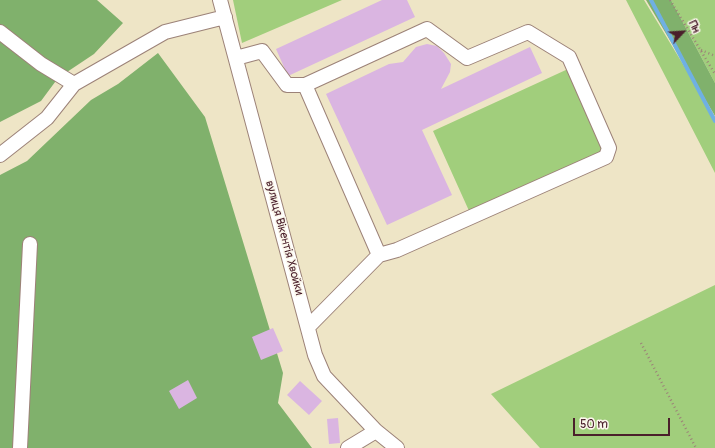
<!DOCTYPE html>
<html>
<head>
<meta charset="utf-8">
<style>
  body { margin:0 }
  #map { position:relative; width:715px; height:448px; overflow:hidden; background:#eee5c6; font-family:Pangolin,sans-serif }
  canvas { display:block }
  .north { position:absolute; left:663px; top:12px; width:40px; height:40px; -webkit-text-stroke:3px #fbf7ec; paint-order:stroke; rotate:65deg; font-size:11px; font-weight:700; line-height:16px; text-align:center; color:#4a1f2b }
  .north::after { content:''; display:block; margin:auto; width:14px; height:18px; background:#4a1f2b; clip-path:polygon(50% 0,100% 100%,50% 72%,0 100%) }
  .scale { position:absolute; left:573px; top:418px; width:97px; height:18px; box-sizing:border-box; border:2px solid #4a1f2b; border-top:0; padding-left:5px; font-size:12px; line-height:14px; white-space:nowrap; color:#4a1f2b; -webkit-text-stroke:3px #fbf7ec; paint-order:stroke }
</style>
</head>
<body>
<div id="map">
<canvas width="715" height="448"></canvas>
<div class="north">Пн</div>
<div class="scale">50 m</div>
</div>
<script>
const c = document.querySelector('canvas').getContext('2d');
c.lineJoin = 'round';
function paint(path, color) { c.fillStyle = color; c.fill(path, 'evenodd'); }
function trace(path, color, width, dash) { c.strokeStyle = color; c.lineWidth = width; c.lineCap = dash ? 'butt' : 'round'; c.setLineDash(dash || []); c.stroke(path); }
function drawText(font, color, halo, rows, align = 'center') {
  c.font = font + ' Pangolin,sans-serif'; c.lineWidth = 3; c.setLineDash([]); c.textBaseline = 'middle'; c.strokeStyle = halo; c.fillStyle = color; for (const [text, x, y, turn = 0] of rows) {
    c.save(); c.translate(x, y); c.rotate((+turn || 0) * Math.PI / 180); c.textAlign = isNaN(turn) ? turn : align; if (halo) c.strokeText(text, 0, 0); c.fillText(text, 0, 0); c.restore();
  }
}
const green = new Path2D(`
  M233 0H342L242 43Z
  M626 0H644L715 117V173Z
  M671 0H715V83Z
  M568 69 606 151 470 213 433 131Z
  M715 285V448H540L491 394Z`);
const forest = new Path2D(`
  M0 0H97L123 23 94 54 58 78 41 101 0 122Z
  M646 0H671L715 83V116Z
  M158 53 205 117 283 373 278 403 312 448H0V175L27 161 91 100 118 84Z`);
const stream = new Path2D(`
  M651 0 715 121`);
const building = new Path2D(`
  M382 0H407L415 17 288 76 276 49Z
  M427 44 437 46 444 53 451 64 450 72 441 89 530 47 542 73 422 130 452 195 387 225 326 94 389 64 403 62 416 47Z
  M273 328 283 351 261 360 252 337Z
  M188 380 197 398 179 409 169 391Z
  M300 381 322 401 309 415 287 395Z
  M338 418 340 443 329 444 327 419Z`);
const path = new Path2D(`
  M670 0 715 74
  M701 50 715 56
  M641 343 696 448`);
const minor = new Path2D(`
  M220 0 315 355 324 376 376 431 397 448
  M0 32 41 64 74 84 165 32 225 17
  M236 58 262 51 287 85H305
  M0 155 47 118 74 84
  M308 327 379 255 305 85 427 29 467 58 528 32 569 57 609 148 606 157 397 250 379 255
  M20 448 30 244
  M348 448 376 431`);
const streetNames = [
  ["вулиця Вікентія Хвойки",284,238,75]
];
paint(green, '#a1ce7c');
paint(forest, '#80b16c');
trace(stream, '#6fb0e3', 4);
paint(building, '#dab5e1');
trace(minor, '#9c8278', 16);
trace(path, '#9c8278', 2.5, [1, 3]);
trace(minor, '#fff', 14);
drawText('12px', '#4a1f2b', '#fbf7ec', streetNames);
</script>
</body>
</html>
